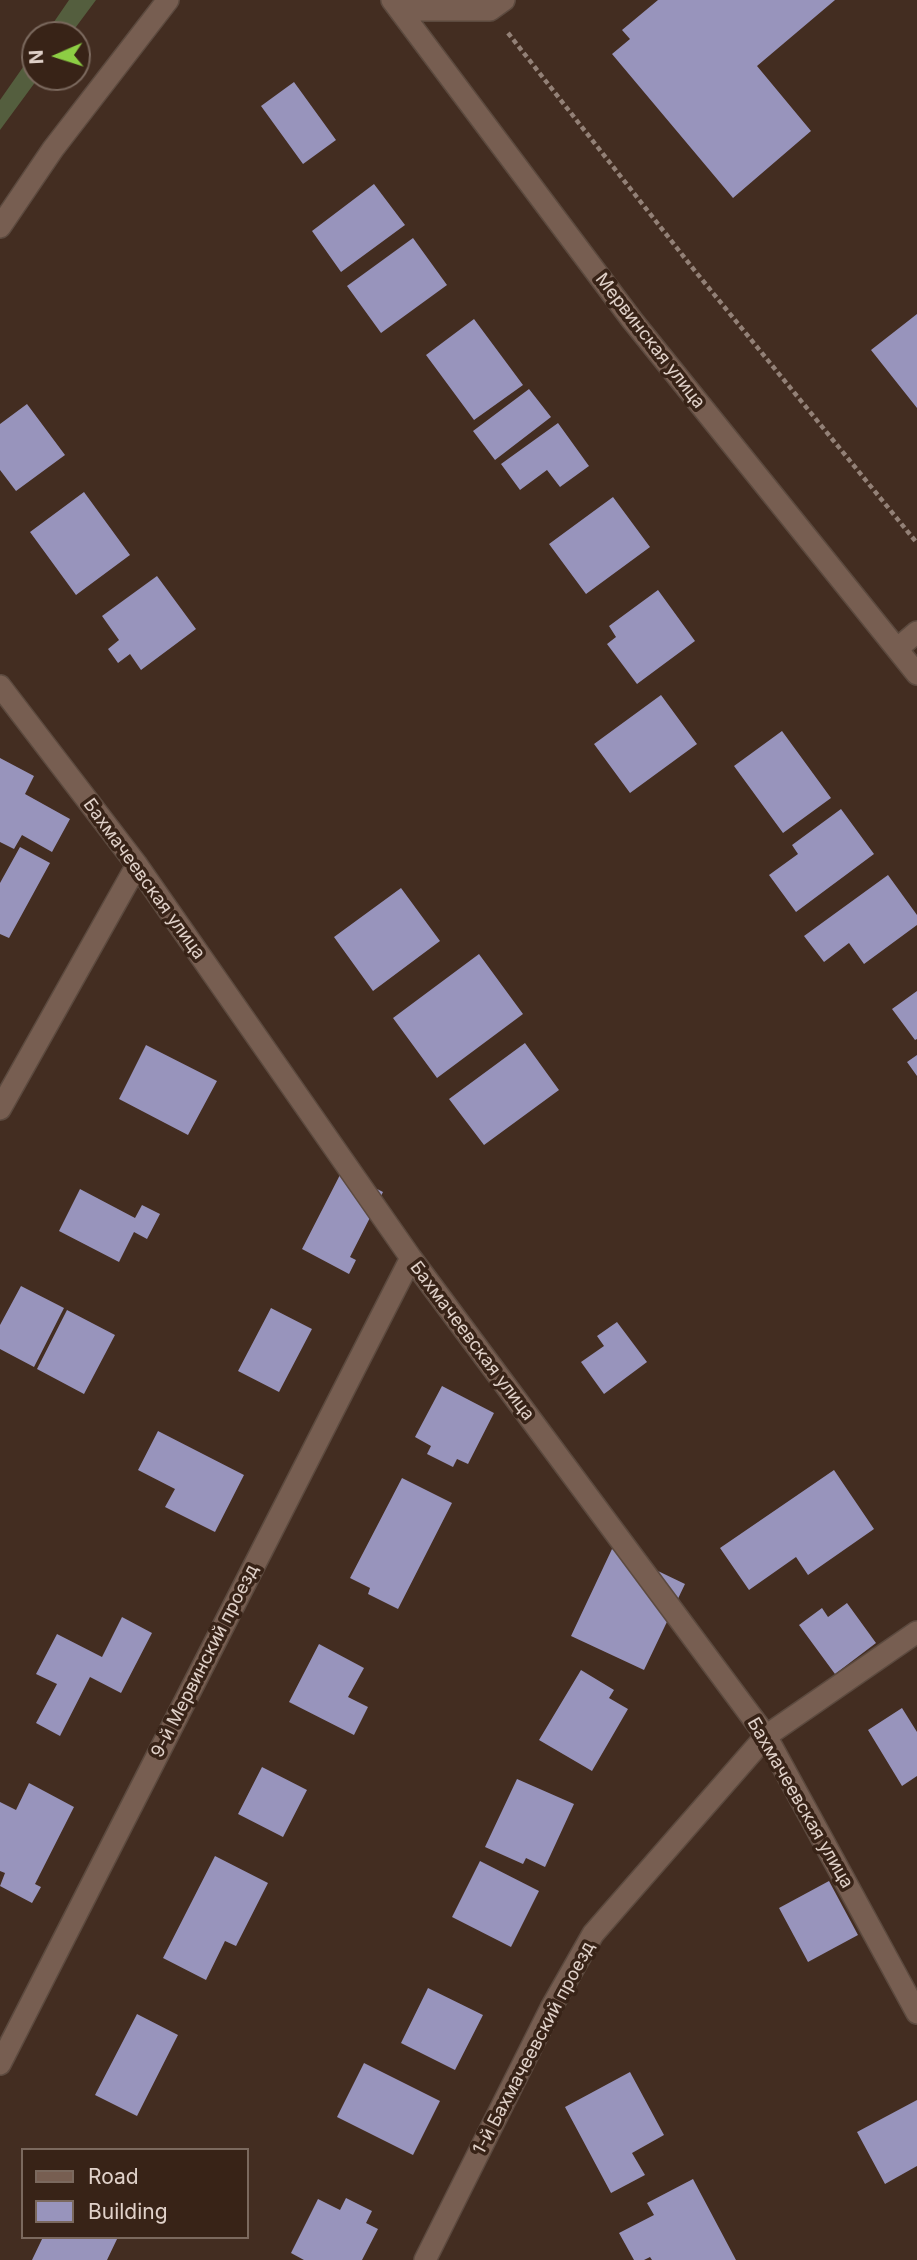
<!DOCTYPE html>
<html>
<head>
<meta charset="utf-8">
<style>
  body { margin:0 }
  #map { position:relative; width:917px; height:2260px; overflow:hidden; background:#432d21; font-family:Inter,sans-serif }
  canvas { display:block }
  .legend { position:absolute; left:21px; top:2148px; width:228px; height:91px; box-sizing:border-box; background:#382317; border:2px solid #7b695e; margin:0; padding:9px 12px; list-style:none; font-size:21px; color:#e0d1c9 }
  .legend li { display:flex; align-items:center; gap:14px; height:35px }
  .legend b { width:35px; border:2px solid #7b695e }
  .north { position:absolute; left:21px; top:21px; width:70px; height:70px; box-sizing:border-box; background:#382317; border:2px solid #7b695e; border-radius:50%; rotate:267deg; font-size:19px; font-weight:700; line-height:28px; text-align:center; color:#e0d1c9 }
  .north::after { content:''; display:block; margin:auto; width:24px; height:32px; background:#8dce44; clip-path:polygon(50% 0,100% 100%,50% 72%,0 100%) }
</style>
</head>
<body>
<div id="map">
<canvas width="917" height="2260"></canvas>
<ul class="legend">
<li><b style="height:9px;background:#775e51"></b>Road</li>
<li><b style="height:19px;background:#9894bc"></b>Building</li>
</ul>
<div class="north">N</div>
</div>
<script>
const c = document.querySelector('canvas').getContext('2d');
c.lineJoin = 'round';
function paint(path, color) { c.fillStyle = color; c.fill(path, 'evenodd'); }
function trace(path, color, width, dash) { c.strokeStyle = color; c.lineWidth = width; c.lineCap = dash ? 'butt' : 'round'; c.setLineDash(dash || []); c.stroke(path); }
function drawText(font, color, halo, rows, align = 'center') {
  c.font = font + ' Inter,sans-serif'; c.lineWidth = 7; c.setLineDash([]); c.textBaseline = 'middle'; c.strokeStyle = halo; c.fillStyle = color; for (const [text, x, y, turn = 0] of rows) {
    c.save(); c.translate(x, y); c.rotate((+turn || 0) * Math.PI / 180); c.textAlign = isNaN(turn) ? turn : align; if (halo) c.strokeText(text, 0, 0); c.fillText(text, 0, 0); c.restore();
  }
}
const green = new Path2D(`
  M69 0H96L70 35H45Z
  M35 50V77H39L0 130V100Z`);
const building = new Path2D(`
  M658 0H835L757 66 811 131 733 198 612 54 630 39 622 30Z
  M294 82 336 140 303 164 261 106Z
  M374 184 405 225 341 272 312 231Z
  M413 238 447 285 381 333 347 286Z
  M917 314V408L871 350Z
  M474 319 523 385 474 420 426 355Z
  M529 389 551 417 495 460 473 431Z
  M27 404 65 455 16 491 0 470V424Z
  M558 423 589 466 560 487 547 470 520 490 501 464Z
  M84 492 130 555 76 595 30 532Z
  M613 497 650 547 586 594 549 544Z
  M157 576 196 629 141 670 130 654 118 663 108 649 119 640 102 616Z
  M658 590 695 641 637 684 607 644 616 637 609 626Z
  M661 695 697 744 630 793 594 744Z
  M782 731 831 798 783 833 734 766Z
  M0 758 34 776 25 794 70 819 52 852 22 835 14 849 0 842Z
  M841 809 874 854 796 912 769 875 798 854 792 845Z
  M20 847 50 863 9 938 0 934V883Z
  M888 875 917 915V925L864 964 849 943 824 962 804 936Z
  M401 888 440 941 373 991 334 937Z
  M479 954 523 1014 437 1078 393 1018Z
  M917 991V1039L915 1040 892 1009Z
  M525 1043 559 1090 484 1145 449 1099Z
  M146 1045 217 1081 188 1135 119 1099Z
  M917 1055V1076L907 1062Z
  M342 1171 383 1192 350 1257 356 1260 349 1274 302 1249Z
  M80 1189 135 1218 142 1205 160 1214 147 1239 134 1232 119 1262 59 1231Z
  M21 1286 64 1308 34 1367 0 1349V1325Z
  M271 1308 312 1329 279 1392 238 1371Z
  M67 1310 115 1335 84 1394 37 1369Z
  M617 1322 647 1362 604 1394 581 1362 604 1346 597 1336Z
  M442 1386 494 1413 468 1464 457 1459 453 1467 427 1454 431 1446 415 1437Z
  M158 1431 244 1475 215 1532 165 1507 175 1489 138 1470Z
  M834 1470 874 1529 808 1575 796 1557 749 1590 720 1548Z
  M402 1478 452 1503 398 1609 368 1594 370 1588 350 1578Z
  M612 1549 685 1584 644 1670 571 1636Z
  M847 1603 876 1643 835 1674 799 1625 822 1608 828 1617Z
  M122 1617 152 1633 121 1693 90 1677 60 1736 36 1723 57 1684 36 1674 57 1634 102 1657Z
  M319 1644 364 1668 348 1697 368 1707 354 1735 289 1702Z
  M581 1670 614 1690 609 1698 628 1709 592 1771 539 1740Z
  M902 1708 917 1732V1776L902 1786 868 1730Z
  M262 1767 307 1790 283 1837 238 1814Z
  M517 1779 574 1804 545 1867 526 1858 523 1864 485 1847Z
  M29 1783 74 1807 35 1884 41 1887 32 1903 0 1886 5 1873 0 1871V1802L16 1810Z
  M215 1856 268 1883 236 1946 225 1941 206 1980 163 1958Z
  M480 1861 539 1891 511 1947 452 1917Z
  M829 1881 858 1935 808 1962 779 1908Z
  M428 1988 483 2015 455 2070 401 2043Z
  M137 2014 178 2035 137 2116 95 2095Z
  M364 2063 440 2101 413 2155 337 2117Z
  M630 2072 664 2135 632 2153 645 2175 611 2193 565 2107Z
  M917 2100V2166L885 2184 857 2132Z
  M693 2179 736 2260H652L650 2257 644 2260H634L619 2233 654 2215 647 2203Z
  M346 2198 372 2211 366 2223 378 2229 362 2260H304L291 2253 318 2199 340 2210Z
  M43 2237H118L107 2260H32Z`);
const path = new Path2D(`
  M508 33 695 271 917 543`);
const minor = new Path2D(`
  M392 0 632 320 917 674
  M402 10H490L504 0
  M0 227 53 149 168 0
  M897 649 917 632
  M0 686 137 865 411 1258 766 1736 917 2013
  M0 1109 137 865
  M0 2064 411 1258
  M425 2260 551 2008 593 1934 766 1736 917 1632`);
const streetNames = [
  ["Мервинская улица",650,341,52],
  ["Бахмачеевская улица",144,879,54],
  ["Бахмачеевская улица",472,1341,53],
  ["9-й Мервинский проезд",205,1661,-63],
  ["Бахмачеевская улица",800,1803,60],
  ["1-й Бахмачеевский проезд",534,2048,-62]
];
paint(green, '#545e3e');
paint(building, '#9894bc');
trace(minor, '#5c4a3f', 24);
trace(path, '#938177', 4.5, [5, 3.5]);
trace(minor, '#775e51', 21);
drawText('18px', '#e0d1c9', '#382317', streetNames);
</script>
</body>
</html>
